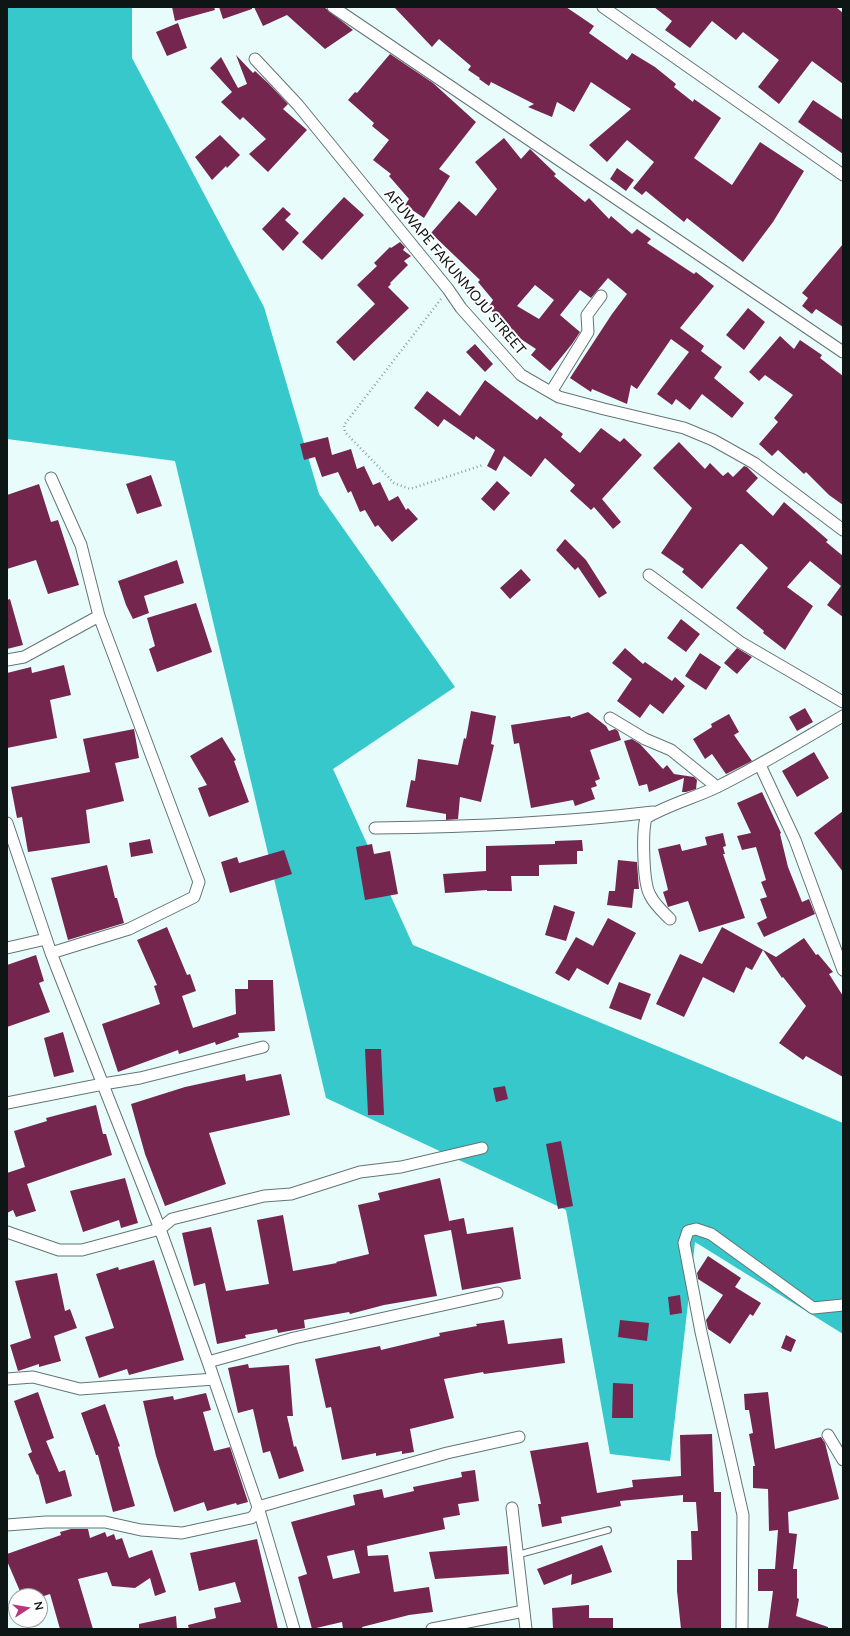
<!DOCTYPE html>
<html>
<head>
<meta charset="utf-8">
<style>
  body { margin:0 }
  #map { position:relative; width:850px; height:1636px; overflow:hidden; background:#e9fcfc; font-family:Lato,sans-serif }
  canvas { display:block }
  .frame { position:absolute; inset:0; border:8px solid #0e1515; pointer-events:none }
  .north { position:absolute; left:8px; top:1588px; width:40px; height:40px; box-sizing:border-box; background:#fff; border:1px solid #9fa1a1; border-radius:50%; rotate:78deg; font-size:11px; font-weight:700; line-height:16px; text-align:center; color:#0e1515 }
  .north::after { content:''; display:block; margin:auto; width:14px; height:18px; background:#b9357c; clip-path:polygon(50% 0,100% 100%,50% 72%,0 100%) }
</style>
</head>
<body>
<div id="map">
<canvas width="850" height="1636"></canvas>
<div class="frame"></div>
<div class="north">N</div>
</div>
<script>
const c = document.querySelector('canvas').getContext('2d');
c.lineJoin = 'round';
function paint(path, color) { c.fillStyle = color; c.fill(path, 'evenodd'); }
function trace(path, color, width, dash) { c.strokeStyle = color; c.lineWidth = width; c.lineCap = dash ? 'butt' : 'round'; c.setLineDash(dash || []); c.stroke(path); }
function drawText(font, color, halo, rows, align = 'center') {
  c.font = font + ' Lato,sans-serif'; c.lineWidth = 4; c.setLineDash([]); c.textBaseline = 'middle'; c.strokeStyle = halo; c.fillStyle = color; for (const [text, x, y, turn = 0] of rows) {
    c.save(); c.translate(x, y); c.rotate((+turn || 0) * Math.PI / 180); c.textAlign = isNaN(turn) ? turn : align; if (halo) c.strokeText(text, 0, 0); c.fillText(text, 0, 0); c.restore();
  }
}
const forest = new Path2D(`
  M7 7H132V58L264 307 319 494 455 687 333 769 413 945 843 1123V1334L695 1242 670 1461 610 1454 566 1210 326 1098 175 461 7 439Z`);
const building = new Path2D(`
  M172 7H214L215 10 175 21Z
  M219 7H252V9L223 19Z
  M254 7H324L353 30 325 49 287 15 263 26Z
  M394 7H566L594 26 589 33 627 60 632 53 655 67 676 84 674 87 693 102 694 99 721 118 694 158 732 185 760 142 804 171 773 222 743 262 687 218 684 222 646 191 642 195 633 188 654 162 627 140 607 162 589 145 631 109 591 82 574 112 557 102 552 117 528 107 534 104 491 82 489 86 479 79 480 78 468 70 471 66 439 39 432 47Z
  M654 7H836L843 13V84L812 61 779 104 758 87 779 60 743 32 736 40 712 21 690 48 665 30 672 21Z
  M178 23 187 48 167 56 156 32Z
  M390 54 433 83 476 122 439 169 450 176 424 218 405 205 409 199 389 176 391 174 373 160 389 140 372 126 374 123 348 100 355 92 357 93Z
  M236 55 253 73 255 71 269 84 288 104 283 109 307 130 268 172 249 154 266 139 243 117 240 120 221 102 232 92 210 68 221 57 238 88 247 84Z
  M813 100 843 120V154L798 122Z
  M220 135 240 155 227 168 226 166 212 180 195 157Z
  M504 138 521 159 530 149 556 174 554 176 585 202 589 198 609 219 611 216 632 234 637 229 651 239 647 243 694 274 696 272 714 286 680 328 704 346 701 351 722 367 714 378 744 403 732 418 702 394 690 410 676 399 672 405 657 394 689 352 671 339 637 389 631 385 627 404 592 389 591 392 570 378 612 314 627 294 608 278 591 298 580 290 560 315 580 332 572 344 550 371 531 355 536 349 510 332 512 329 488 308 493 300 478 282 480 280 431 233 459 201 476 216 497 189 475 162ZM535 285 554 300 539 319 517 306Z
  M617 168 634 180 626 191 610 179Z
  M344 197 364 215 322 260 302 242Z
  M283 207 291 214 285 220 299 233 283 251 262 229Z
  M400 242 405 247 403 250 411 256 404 261 408 265 390 283 391 284 388 287 409 308 354 361 336 342 375 304 357 285 377 266 374 263 390 247 391 248Z
  M843 244V327L816 309 812 314 802 306 808 298 802 293Z
  M748 308 765 322 744 350 726 335Z
  M780 336 794 349 800 340 822 355 820 358 843 376V505L829 495 806 472 804 474 778 450 772 456 759 444 778 422 774 418 793 395 765 375 759 381 749 372Z
  M475 344 493 364 485 372 466 352Z
  M485 380 537 420 540 416 563 434 561 437 580 453 601 428 620 442 624 438 642 455 602 499 621 522 613 529 594 507 591 510 570 491 575 485 545 458 531 477 504 456 496 471 487 466 495 450 476 436 474 440 444 419 438 427 414 408 427 391 460 416Z
  M328 437 332 455 351 449 357 469 364 466 373 485 380 482 389 501 398 496 406 510 408 508 418 519 392 542 378 525 375 527 365 510 360 512 351 491 348 493 338 472 322 477 315 457 304 460 300 444Z
  M679 442 705 469 710 463 723 476 728 472 733 477 744 466 747 467 758 478 746 491 773 516 784 502 828 540 826 542 843 556V617L827 605 841 586 810 561 787 587 813 606 785 650 763 633 764 631 736 608 768 568 742 544H740L702 589 682 572 684 569 661 553 692 508 653 468Z
  M151 475 162 506 137 514 126 484Z
  M497 481 510 493 494 511 481 499Z
  M39 484 51 522 58 520 79 585 48 594 36 560 7 569V495Z
  M565 539 586 560 607 593 599 598 578 567 575 570 556 550Z
  M177 560 184 583 144 596 149 613 133 619 126 605 118 581Z
  M521 569 531 580 510 599 500 588Z
  M10 599 23 645 7 649V600Z
  M196 603 212 652 157 672 149 649 155 646 147 618Z
  M681 619 700 634 686 652 667 638Z
  M625 648 643 664 645 662 672 681 675 677 685 686 663 714 650 704 640 718 617 701 632 679 612 663Z
  M737 648 752 657 737 674 724 663Z
  M700 653 721 667 706 690 685 676Z
  M64 665 71 695 50 700 57 738 7 748V673L31 667 32 673Z
  M805 708 813 722 797 731 789 717Z
  M471 711 496 716 491 744 494 745 481 802 460 797 458 819 446 820V814L406 807 411 780 415 781 418 759 458 765 464 738 466 739Z
  M588 712 606 726 609 731 615 729 618 731 621 740 590 750 600 779 595 781 597 786 591 788 595 799 575 806 573 800 531 808 519 743 514 744 511 725 570 716 571 718Z
  M729 714 739 732 734 735 752 761 726 774 712 754 705 759 693 739 712 727 711 724Z
  M134 729 139 758 115 763 124 801 86 810 90 843 28 852 22 817 17 818 11 787 90 772 83 739Z
  M222 737 236 760 234 761 249 802 209 817 198 788 207 785 190 756Z
  M632 739 640 744 663 769 667 765 674 774 694 777 697 780 696 789 686 792H682L684 778 649 792 647 784 639 786 624 741Z
  M814 752 829 778 797 797 782 771Z
  M762 792 781 833 780 834 788 867 802 902 809 899 815 914 764 937 757 923 767 918 760 899 767 897 761 882 766 880 756 847 742 850 737 836 751 833 737 803Z
  M843 811V872L814 833Z
  M723 833 726 846 723 847 725 854H723L745 918 699 932 688 901 668 907 663 892 668 890 658 849 680 844 682 851 707 845 705 837Z
  M150 839 153 853 131 857 129 843Z
  M582 840 583 851H577V864L539 865V876H511L512 891H487V890L445 893 443 874 486 871V846L555 844V841Z
  M372 844 374 854 390 851 398 894 365 900 356 847Z
  M284 850 292 874 230 893 221 862 237 857 239 863Z
  M618 860 637 862 639 889H634L632 908 607 905 609 891H615Z
  M107 865 115 898H117L124 923 68 940 51 878Z
  M554 905 575 912 566 941 545 935Z
  M608 918 636 933 608 985 577 968 569 981 555 973 576 937 593 946Z
  M167 927 187 975 190 974 196 991 182 996 193 1028 236 1014 235 989H248V980H273L275 1031 238 1033 239 1037 216 1045 215 1042 179 1054 178 1050 118 1072 102 1024 160 1004 154 986 157 985 137 940Z
  M722 927 776 957 804 938 816 955 818 954 833 972 829 974 843 996V1077L806 1056 803 1060 779 1043 806 1006 783 977 782 978 763 950 752 970 746 967 734 993 703 977 684 1017 656 1004 680 954 702 964Z
  M36 955 44 981 39 983 50 1012 7 1027V965Z
  M619 982 651 994 641 1020 609 1008Z
  M63 1032 74 1072 54 1077 44 1038Z
  M365 1049H381L384 1115H368Z
  M245 1074 246 1081 281 1074 290 1115 209 1133 226 1184 165 1206 145 1154 131 1104 185 1087Z
  M505 1086 508 1099 496 1102 493 1088Z
  M96 1105 103 1134H106L112 1155 27 1184 36 1211 16 1217 13 1210 7 1213V1173L25 1167 14 1131 47 1121 46 1118Z
  M561 1141 573 1206 558 1209 546 1144Z
  M125 1178 138 1223 121 1228 119 1220 83 1232 70 1191Z
  M440 1178 451 1230 449 1221 464 1218 467 1234 513 1227 521 1279 462 1290 451 1230 424 1235 437 1296 384 1305 350 1314 349 1312 304 1320 305 1328 278 1333 277 1329 245 1335 246 1338 217 1344 205 1283 194 1286 182 1233 211 1227 226 1291 269 1284 257 1220 283 1215 293 1271 337 1263 336 1262 369 1254 358 1205 380 1200 378 1193Z
  M708 1256 741 1278 735 1287 761 1303 753 1316 750 1314 730 1344 708 1329 706 1320 723 1295 698 1279 697 1273Z
  M154 1260 184 1360 129 1375 127 1369 99 1378 85 1337 114 1328 96 1274 118 1267 119 1270Z
  M57 1273 65 1311 70 1309 77 1328 54 1336 61 1361 39 1367V1364L18 1371 10 1345 31 1338 15 1281Z
  M680 1295 682 1313 670 1315 668 1297Z
  M504 1320 508 1344 562 1338 565 1363 484 1374 483 1372 444 1379 454 1418 410 1429 414 1452 402 1454V1451L376 1456V1453L342 1460 331 1407 326 1408 315 1359 380 1346 381 1350 440 1336 439 1333 477 1326 476 1324Z
  M620 1320 649 1323 647 1341 618 1337Z
  M786 1335 796 1340 791 1352 781 1348Z
  M248 1364 249 1368 289 1365 293 1416H287L294 1447 296 1446 304 1471 279 1479 270 1451 263 1453 253 1409 238 1413 228 1368Z
  M613 1383 633 1384V1418H612Z
  M38 1392 54 1438 46 1441 59 1472 65 1470 72 1496 46 1504 38 1474 37 1475 28 1454 32 1452 14 1401Z
  M768 1392 775 1449 821 1437 825 1443 839 1499 788 1512 789 1533 797 1534 793 1569H797V1598L799 1599 796 1616 828 1627V1629H768L773 1591H758V1569H775L778 1530 769 1531 768 1489 753 1488V1466H755L749 1434 753 1433 749 1410H745L744 1394Z
  M206 1393 211 1410 203 1412 214 1451 230 1447 248 1502 237 1505 236 1503 207 1511 204 1502 174 1512 156 1456 143 1401 173 1396 174 1400Z
  M105 1404 120 1446 118 1447 135 1506 113 1512 98 1455H96L81 1413Z
  M712 1434 714 1492H721V1629H681L677 1591V1560H692L691 1531H698L696 1502H683V1495L620 1501 621 1506 561 1517 562 1523 542 1527 538 1504H541L530 1451 588 1442 597 1493 633 1487 632 1480 681 1476 680 1435Z
  M475 1470 479 1501 458 1504 460 1515 443 1518 445 1529 367 1546 368 1556 388 1555 394 1592 429 1587 433 1612 409 1615 362 1627 363 1629H343L342 1622 312 1629 298 1577 307 1574 291 1522 355 1505 353 1495 382 1489 384 1498 414 1491 413 1487 462 1477 461 1472ZM354 1550 360 1573 333 1579 327 1556Z
  M71 1529H88L90 1538 105 1532 107 1537 114 1534 116 1540 122 1538 129 1558 152 1550 166 1592 155 1596 150 1578 135 1588 112 1586 107 1572 78 1579 93 1629H60L50 1594 44 1596H22L7 1561V1554L61 1535 60 1532Z
  M257 1539 278 1629H189L188 1625 216 1618 214 1608 241 1602 235 1582 199 1591 190 1553Z
  M602 1545 612 1572 571 1585 572 1574 544 1585 537 1569Z
  M507 1546 509 1574 435 1579 429 1552Z
  M589 1605V1618H613V1629H553L552 1608Z
  M176 1616 177 1629H139V1624Z`);
const path = new Path2D(`
  M441 299 344 425 345 432 394 483 410 489 483 465`);
const service = new Path2D(`
  M517 1555 608 1530`);
const minor = new Path2D(`
  M333 7 843 352
  M603 7 843 175
  M255 59 298 105 448 289 461 308 521 375 559 397 604 409 684 428 713 440 754 463 843 530
  M551 392 588 332 587 315 601 296
  M649 575 740 642 843 702
  M7 660 24 657 99 616
  M610 718 645 739 671 750 717 787
  M760 765 795 840 843 970
  M7 823 51 953 160 1229 208 1362 258 1507 294 1629
  M375 828C468 827 561 823 653 812
  M670 919C663 912 654 904 650 895 643 883 642 832 646 818 669 804 695 798 719 786 761 765 802 740 843 716
  M7 948 46 939
  M51 953 129 929 194 897 199 882 99 616 81 545 51 478
  M7 1103 103 1084 140 1078 263 1047
  M7 1232 59 1250H82L160 1229 172 1219 264 1196 291 1194 360 1172 401 1167 482 1148
  M208 1362 294 1338 497 1293
  M7 1379 33 1377 80 1389 214 1379
  M828 1435 843 1460
  M512 1508 526 1629
  M7 1525 46 1522H105L141 1530 182 1533 251 1518 255 1515 258 1507 447 1453 519 1437
  M432 1629 524 1611
  M742 1629 743 1515 701 1332 684 1243 688 1231 696 1229 711 1234 813 1308 843 1305`);
const streetNames = [
  ["AFUWAPE FAKUNMOJU STREET",455,272,50]
];
paint(forest, '#36c8ca');
paint(building, '#75264f');
trace(service, '#637575', 8);
trace(minor, '#637575', 13);
trace(path, '#919f9f', 2.5, [1, 3]);
trace(service, '#fff', 5.5);
trace(minor, '#fff', 11);
drawText('14px', '#0e1515', '#fff', streetNames);
</script>
</body>
</html>
